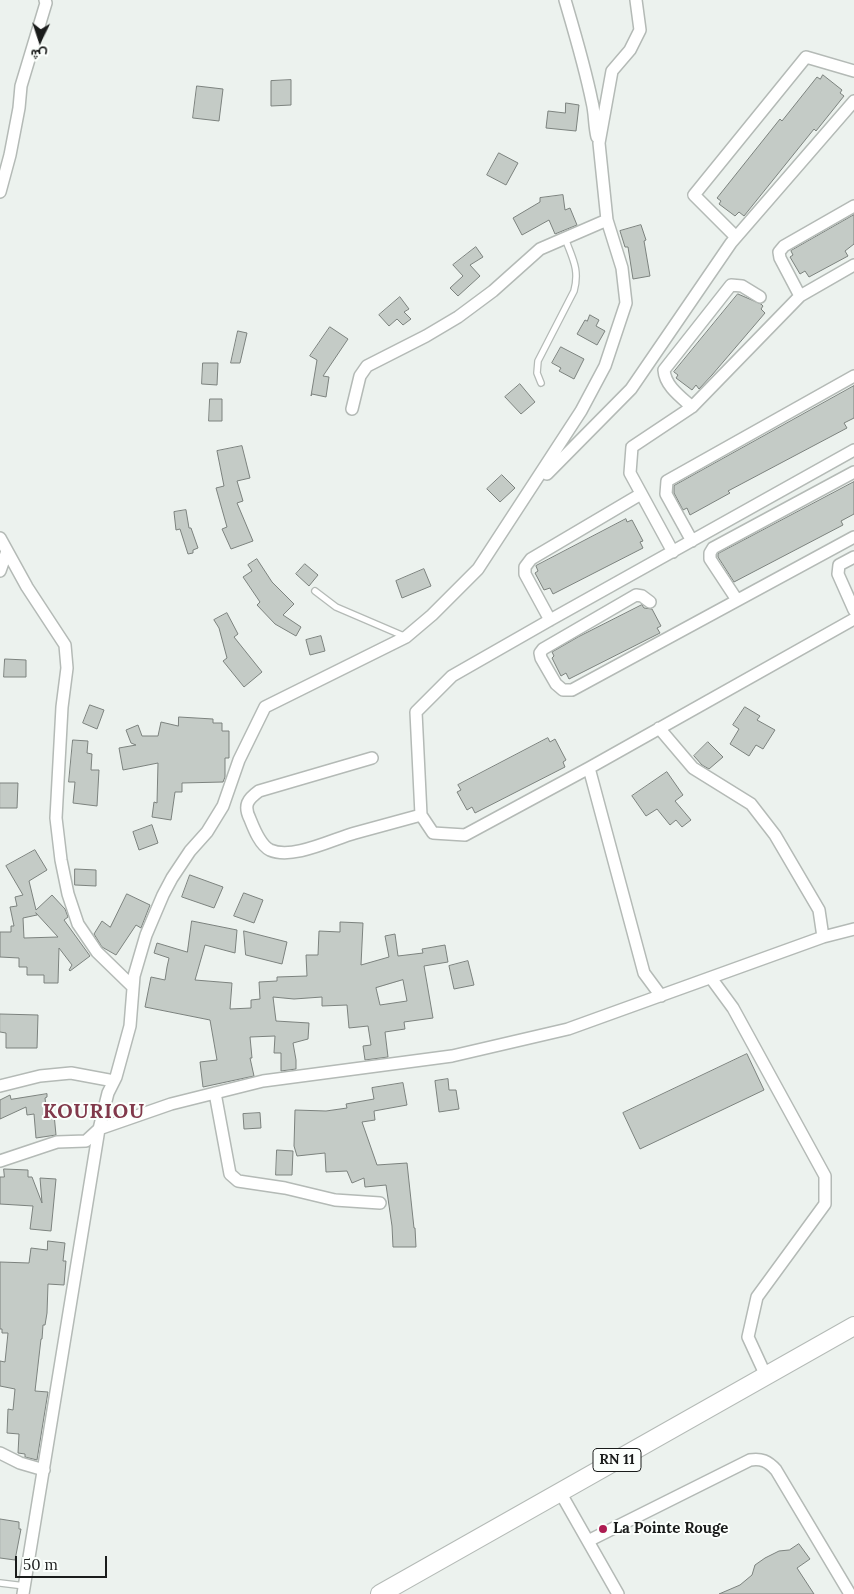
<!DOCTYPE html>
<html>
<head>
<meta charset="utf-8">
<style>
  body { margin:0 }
  #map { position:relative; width:854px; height:1594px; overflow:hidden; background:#ecf2ee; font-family:Lora,Vazirmatn,serif }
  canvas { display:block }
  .north { position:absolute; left:15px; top:15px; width:50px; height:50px; -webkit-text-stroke:4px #fbfffc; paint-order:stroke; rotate:184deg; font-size:14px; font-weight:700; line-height:20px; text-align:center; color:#1a1c1b }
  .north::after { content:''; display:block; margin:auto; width:18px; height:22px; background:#1a1c1b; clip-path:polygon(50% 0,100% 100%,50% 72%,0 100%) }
  .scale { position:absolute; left:15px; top:1556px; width:92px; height:22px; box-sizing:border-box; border:2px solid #1a1c1b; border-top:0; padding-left:6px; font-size:15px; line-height:18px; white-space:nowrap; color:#1a1c1b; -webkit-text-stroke:4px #fbfffc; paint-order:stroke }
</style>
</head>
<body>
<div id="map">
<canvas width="854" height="1594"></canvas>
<div class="north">ش</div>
<div class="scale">50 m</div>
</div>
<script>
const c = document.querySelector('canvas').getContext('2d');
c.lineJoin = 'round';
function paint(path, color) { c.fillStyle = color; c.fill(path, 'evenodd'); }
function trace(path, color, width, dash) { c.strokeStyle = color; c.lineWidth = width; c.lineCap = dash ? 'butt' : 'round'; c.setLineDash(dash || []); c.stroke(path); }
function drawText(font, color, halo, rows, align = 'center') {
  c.font = font + ' Lora,serif'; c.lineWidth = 4; c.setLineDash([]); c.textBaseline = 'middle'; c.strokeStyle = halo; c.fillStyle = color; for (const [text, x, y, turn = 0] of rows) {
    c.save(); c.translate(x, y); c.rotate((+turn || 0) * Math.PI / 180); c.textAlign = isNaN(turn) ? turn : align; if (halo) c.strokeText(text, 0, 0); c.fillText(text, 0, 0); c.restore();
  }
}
const building = new Path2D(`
  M823 75 842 90 840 93 844 96 816 131 814 129 744 216 739 212 735 216 719 204 721 201 717 198 780 119 782 121 817 77 820 79Z
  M291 80V105L271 106V81Z
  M197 86 223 89 219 121 193 118Z
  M566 103 579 105 576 131 546 128 548 111 565 113Z
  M499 153 518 163 506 185 487 175Z
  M563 195 565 210 570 208 577 225 555 234 549 220 522 235 513 218 540 202V198Z
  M854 215V244L845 251 848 256 809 277 805 271 800 274 790 257 793 255 791 251Z
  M641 225 646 240 644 241 650 276 633 279 628 247H625L620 231Z
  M476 247 483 257 470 265 480 276 458 296 450 288 463 276 453 265Z
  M738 294 761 304 763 306 761 309 765 313 712 375 699 389 696 385 692 390 676 378 678 375 674 372Z
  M400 297 409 309 404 312 411 319 403 325 397 319 389 326 379 315Z
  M590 315 599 320 596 326 605 331 597 345 577 334 585 320 587 321Z
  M330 327 348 339 323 376 329 377 326 397 312 394 311 396 317 360 310 356Z
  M238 331 247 333 240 363H231Z
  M561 347 584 359 574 379 559 371 561 368 552 363Z
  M203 363H218L217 385 202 384Z
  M520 384 535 402 521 414 505 397Z
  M854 386V418L844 423 847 428 728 491 730 493 690 515 687 508 683 510 674 493V486Z
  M210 399H222V421H209Z
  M242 446 250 478 237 481 243 501 237 503 253 541 231 549 222 529 227 527 216 488 224 486 217 451Z
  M502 475 515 488 500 502 487 489Z
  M854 482V514L841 521 843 525 734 582 718 557V554Z
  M186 510 189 528H191L198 548 193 550V553L188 554 180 529 176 530 174 512Z
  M626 519 627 522 632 520 643 541 640 542 643 548 553 594 550 588 544 590 535 573 538 571 536 566Z
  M257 559 272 582 294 604 283 615 301 627 296 636 275 624 257 605 260 602 243 577 252 571 248 565Z
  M305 564 318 575 309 586 296 574Z
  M424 569 431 586 402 598 396 581Z
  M642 605 644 608 652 609 661 626 657 628 660 633 569 679 566 673 561 676 552 658 554 656 552 652 578 637Z
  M227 613 238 634 234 637 262 672 244 687 223 661 227 658 219 628 214 620Z
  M321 636 325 651 310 655 306 640Z
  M5 659 26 660V677H4Z
  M90 705 104 710 97 729 83 723Z
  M745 707 760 716 757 720 775 730 763 749 756 745 749 756 730 744 739 729 733 725Z
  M179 717 213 719V723H222V731H229V758H225V777L223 782 182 783V792H175L171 820 152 817 154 802 157 803 158 763 123 770 119 748 136 745 131 743 126 730 138 725 142 736H158L161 722 178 726Z
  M548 738 550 742 555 739 566 760 563 762 565 767 475 813 472 807 467 810 457 792 461 790 458 785Z
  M73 740 88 741 87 753 92 754 91 770H99L97 806 73 803 75 782H69Z
  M708 742 723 757 709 769 702 765 694 756Z
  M667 772 683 795 675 801 691 820 682 827 676 820 670 825 657 809 646 816 632 796Z
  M0 783H18L17 808H0Z
  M152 825 158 843 139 850 133 832Z
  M35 850 47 870 29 881 36 910 52 895 65 909 68 917 64 920 90 956 70 971 69 970 72 965 59 948 58 983H44V975H27V967H19V958L0 957V932H11V926H14L10 907 17 906 15 897 23 895 6 866ZM36 913 58 937 24 938 23 918 37 915Z
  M75 869 96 870V886L75 885Z
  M190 875 223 887 214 908 182 897Z
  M244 893 263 900 254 923 234 916Z
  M127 894 150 905 141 928 136 925 116 955 102 947 94 934 102 921 110 927Z
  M192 921 237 930 235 953 205 945 195 980 232 983 230 1009 251 1008V1000L260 999 259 982 277 981V977L307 976 306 955H318L319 931 340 932V922L363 923 361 965 389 957 385 936 395 934 398 956 423 953 422 949 445 945 448 962 424 966 433 1018 404 1022 405 1029 385 1032 388 1057 365 1060 363 1046 371 1045 368 1026 349 1028 347 1005 322 1006V997L294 999 273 997 276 1021 309 1023 308 1039 293 1043 296 1060V1069L281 1071V1053H274L275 1036 250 1037 252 1058H250L254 1076 203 1087 200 1062 217 1060 210 1020 145 1007 151 977 165 980 167 967 169 958 154 953 157 943 187 952ZM403 980 407 1001 380 1005 376 988Z
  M244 931 287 942 282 964 246 955Z
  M468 961 474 985 454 989 449 966Z
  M0 1014 38 1015 37 1048H6V1033L0 1032Z
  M747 1054 764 1090 640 1149 623 1113Z
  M448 1079 449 1090H456L459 1109 439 1112 435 1081Z
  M403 1083 407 1105 374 1111 375 1120 362 1122 377 1165 407 1163 414 1228H415L416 1247H393L392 1226 386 1185 365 1187 364 1178 352 1183 347 1171 326 1172 325 1153 297 1156 294 1146 295 1110 326 1111 347 1108 346 1104 374 1099 372 1088Z
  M47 1094V1097L45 1098 47 1115 54 1114 56 1135 36 1138 34 1114 27 1115 26 1107 0 1119V1100L10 1095 11 1099Z
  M260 1113 261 1128 244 1129 243 1114Z
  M277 1150 293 1151 292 1175H276Z
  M4 1169 28 1170V1177H32L42 1203 40 1178 56 1179 51 1231 30 1229 33 1206 0 1204V1177H4Z
  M48 1241 65 1243 63 1261H66L64 1285 48 1284 47 1313 45 1325H43L42 1339H41L35 1391 48 1392 37 1460 25 1457V1454L18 1453 19 1434 7 1433 8 1409 13 1410 15 1389 0 1386V1361L5 1362 8 1333H2V1329H0V1262L29 1263 31 1248 47 1250Z
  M0 1519 19 1522V1529H21L15 1560 0 1558Z
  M799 1544 810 1559 797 1568 814 1594H719L740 1585 752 1575 755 1565 765 1558 779 1551 789 1550Z`);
const lane = new Path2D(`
  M541 383 537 373 538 361 574 291C580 269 572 258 565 238
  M315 591 336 607 406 637
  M0 1583 25 1586`);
const street = new Path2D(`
  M565 0C575 34 585 67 592 102 595 113 594 125 597 137
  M0 192 10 155 19 108 21 86 46 3 45 0
  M736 237 694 195 806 57 854 71
  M800 296 780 258 779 252 784 246 854 206
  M692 407C681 397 665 386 664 370L731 285 742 286 760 297
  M352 409 360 376 367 366 426 336 458 317 493 291 540 249 607 220
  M854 450 550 620 452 676 416 712 421 815 433 833 465 835 589 768 854 619
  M547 474 631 389 731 243 854 101
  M0 538 27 587 65 645 67 668 62 707 56 818 61 860 68 894 78 924 97 952 133 987
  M692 541 666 494 667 481 854 376
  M673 552 630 473 632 447 692 407 800 296 854 265
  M854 557 839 565 838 574 854 610
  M0 571 7 551
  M737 600 710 559V553L713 548 854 472
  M650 602 642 596 636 595 543 649 540 653 541 658 556 684 563 690H572L854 537
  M550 620 525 574V567L531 559 641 494
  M659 728 693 768 751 804 775 835 819 910 823 937
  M372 758 259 791C248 799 243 805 250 819 254 829 260 845 270 850 293 860 333 839 355 833 377 827 399 821 421 815
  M589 768 644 973 661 996
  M711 978 733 1008 825 1176V1204L757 1297 748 1337 766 1376
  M0 1086 40 1076 71 1073 114 1081
  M215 1093 230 1174 238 1181 285 1188 335 1200 380 1203
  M0 1161 57 1142 86 1141 99 1129 171 1104 263 1081 452 1056 568 1029 823 937 854 929
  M0 1453 20 1463 44 1470
  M560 1492 618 1594
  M588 1541 750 1460C761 1458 768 1461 776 1470L850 1594
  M23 1594 99 1129 108 1093 116 1077 130 1026 134 976 146 935 163 895 172 878 190 851 207 832 223 806 239 760 265 707 406 637 432 615 478 569 581 411 605 366 626 303 622 268 607 220 599 143 612 71 630 50 640 30 636 0`);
const primary = new Path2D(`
  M380 1594 854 1326`);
const markers = [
  [603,1529,5,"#ad1c51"]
];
const shields = [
  [617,1460,48]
];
const shieldNames = [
  ["RN 11",617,1460]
];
const poiNames = [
  ["La Pointe Rouge",613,1529]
];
const districtNames = [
  ["KOURIOU",94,1112]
];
paint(building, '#c4cbc6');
trace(building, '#7c827e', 1);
trace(lane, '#b4bab6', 8);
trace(street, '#b4bab6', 14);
trace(primary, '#b4bab6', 20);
trace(lane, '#fff', 5.5);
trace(street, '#fff', 11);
trace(primary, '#fff', 18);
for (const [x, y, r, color] of markers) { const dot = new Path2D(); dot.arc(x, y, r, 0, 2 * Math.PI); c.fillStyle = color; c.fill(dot); trace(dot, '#fbfffc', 2); }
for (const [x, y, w] of shields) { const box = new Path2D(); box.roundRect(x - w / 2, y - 11.5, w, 23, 4); c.fillStyle = '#fbfffc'; c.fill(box); trace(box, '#1a1c1b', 1); }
drawText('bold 14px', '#1a1c1b', null, shieldNames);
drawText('bold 15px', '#1a1c1b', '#fbfffc', poiNames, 'left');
c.letterSpacing = '1px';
drawText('bold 20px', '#81394b', '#fbfffc', districtNames);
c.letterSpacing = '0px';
</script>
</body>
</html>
